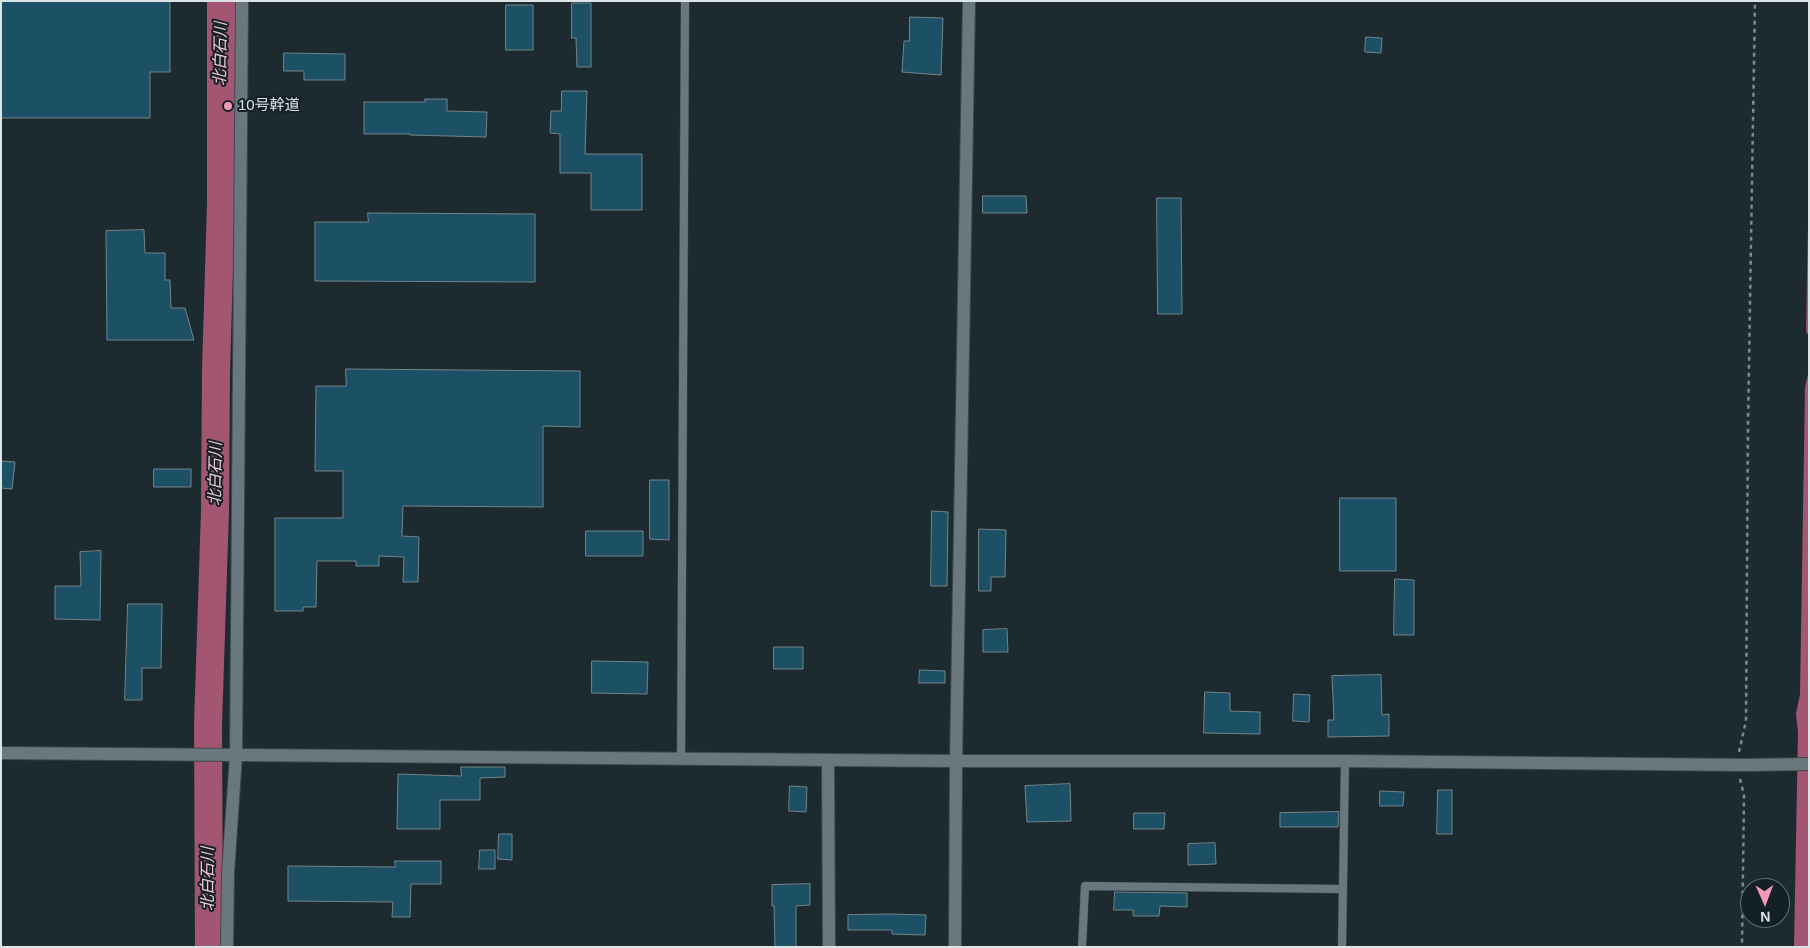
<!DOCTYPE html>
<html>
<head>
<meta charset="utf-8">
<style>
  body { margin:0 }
  #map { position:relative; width:1810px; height:948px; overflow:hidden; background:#1d2a2f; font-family:Arial,sans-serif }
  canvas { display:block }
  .frame { position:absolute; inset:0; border:2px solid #dce4e8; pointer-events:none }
  .north { position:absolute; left:1740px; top:878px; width:50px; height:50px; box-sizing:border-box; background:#132025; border:1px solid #636e73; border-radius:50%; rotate:178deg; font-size:14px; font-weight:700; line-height:20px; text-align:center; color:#dce4e8 }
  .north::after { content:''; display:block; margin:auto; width:18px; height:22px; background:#f09ab7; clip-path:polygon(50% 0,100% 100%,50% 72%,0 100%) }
</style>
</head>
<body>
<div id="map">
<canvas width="1810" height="948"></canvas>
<div class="frame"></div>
<div class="north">N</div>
</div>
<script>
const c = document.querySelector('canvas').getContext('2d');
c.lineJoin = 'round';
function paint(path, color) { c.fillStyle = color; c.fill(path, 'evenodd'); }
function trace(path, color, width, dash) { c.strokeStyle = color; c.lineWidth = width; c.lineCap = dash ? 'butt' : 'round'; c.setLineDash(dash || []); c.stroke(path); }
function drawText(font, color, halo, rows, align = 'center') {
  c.font = font + ' Arial,"Noto Sans JP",sans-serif'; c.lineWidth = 4; c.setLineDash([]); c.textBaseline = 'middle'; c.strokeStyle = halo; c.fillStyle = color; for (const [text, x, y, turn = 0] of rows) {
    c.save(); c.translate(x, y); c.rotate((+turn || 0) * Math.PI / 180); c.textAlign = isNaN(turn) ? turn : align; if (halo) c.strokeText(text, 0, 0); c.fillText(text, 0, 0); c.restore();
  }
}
const water = new Path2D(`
  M1809 171V336L1806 332Z
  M1809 370V947H1794L1798 732 1796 714 1800 694 1805 387Z`);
const river = new Path2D(`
  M209 947 208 724 215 511 216 371 221 203V1`);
const building = new Path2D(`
  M1 1H170V72H150V118H1Z
  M572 3H591V67H577L576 38H572Z
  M506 5H533V50H506Z
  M910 17 943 18 941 75 902 72 904 41H909Z
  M1366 37 1382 38 1381 53 1365 52Z
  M284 53 345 54V80H304V71H284Z
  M562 91H587L585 154H642V210H591V173H560V134L550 133 551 111H561Z
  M425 99H447V111L487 112 486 137 410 135V134H364V102H425Z
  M983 196H1026L1027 213H983Z
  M1157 198H1181L1182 314H1158Z
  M368 213 535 214V282L315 281V222H368Z
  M144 230 145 253H165V280H170L171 308H185L194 340H107L106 231Z
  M346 369 580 371V427L543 426V507L403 506 402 536 419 537 418 582H403L404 557 379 556V566H356V561H317L316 607H303V611H275V518H343V471H315L316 386H346Z
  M1 461 15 462 12 489 1 488Z
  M154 469H191V487H154Z
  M650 480H669V540L650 539Z
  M1340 498H1396V571H1340Z
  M932 511 948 512 947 586H931Z
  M979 529 1006 530 1005 577H991V591H979Z
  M586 531H643V556H586Z
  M101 551 100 620 55 619V586H81L80 552Z
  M1395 579 1414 580V635H1394Z
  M128 604H162L161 668H142V700H125Z
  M1007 629 1008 652H983V630Z
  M774 647H803V669H774Z
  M592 661 648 662 647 694 592 693Z
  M920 670 945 671V683H919Z
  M1381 675 1382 715 1389 714V736L1328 737V720H1334L1332 676Z
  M1205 692 1230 693V711L1260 712V734L1204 733Z
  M1294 694 1310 695 1309 722 1293 721Z
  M461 767H505V777L480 778V800H440V829H397L398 774 461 776Z
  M1070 784 1071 821 1027 822 1025 786Z
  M790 786 807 787 806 812 789 811Z
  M1438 790H1452V834H1437Z
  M1380 791 1404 792 1403 806H1380Z
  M1339 812 1338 827H1280V813Z
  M1134 813H1165L1164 829H1134Z
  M499 834H512V860L498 859Z
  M1215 843 1216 864 1188 865V844Z
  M480 850H495V869H479Z
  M395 861H441V884H411L410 917H392L393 902 288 901V866L395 867Z
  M810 884V905L796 906V947H775L774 906H772V885Z
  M1115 892 1187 893V907L1160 906 1159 916H1133V910H1114Z
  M892 914 926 915 925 935 892 934V930H848V915Z`);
const path = new Path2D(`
  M1739 752 1746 721 1748 424 1755 1
  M1740 779 1744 795 1742 947`);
const service = new Path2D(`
  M681 759 685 1
  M1082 947 1085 886 1341 889
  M1342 947 1345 761`);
const minor = new Path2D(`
  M1 753 956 761H1345L1745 765 1809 764
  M828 760 829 947
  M955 947 956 761 969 1`);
const tertiary = new Path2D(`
  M227 947 228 873 236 755 242 1`);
const markers = [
  [228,106,5,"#f09ab7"]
];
const poiNames = [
  ["10号幹道",238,106]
];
const waterNames = [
  ["北白石川",221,54,-89],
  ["北白石川",216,474,-89],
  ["北白石川",209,879,-90]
];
paint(water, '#a25672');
trace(river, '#a25672', 28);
paint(building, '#1c5064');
trace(building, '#75848b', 1);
trace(service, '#3e494d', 9);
trace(minor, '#3e494d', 14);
trace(tertiary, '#3e494d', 14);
trace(path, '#7e898d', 2.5, [4, 4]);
trace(service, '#69787f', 8);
trace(minor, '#69787f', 12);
trace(tertiary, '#69787f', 12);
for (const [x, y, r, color] of markers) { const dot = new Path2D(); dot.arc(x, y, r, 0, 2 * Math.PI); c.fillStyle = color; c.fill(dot); trace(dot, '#132025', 2); }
drawText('15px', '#dce4e8', '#132025', poiNames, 'left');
drawText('italic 16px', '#f6c8d6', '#132025', waterNames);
</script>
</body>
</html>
